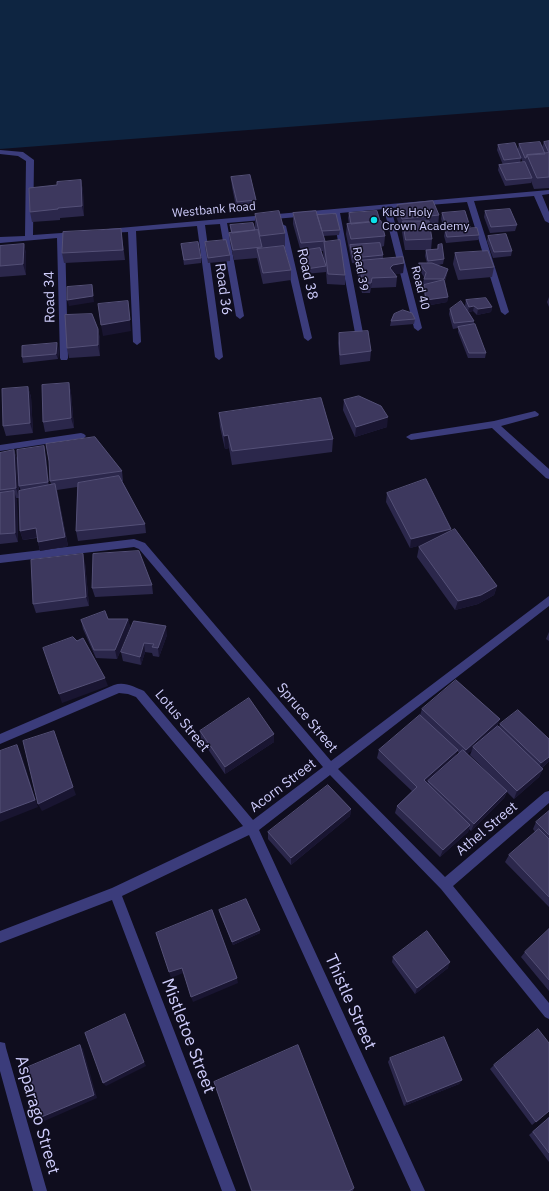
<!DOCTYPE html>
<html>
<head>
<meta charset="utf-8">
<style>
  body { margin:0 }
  canvas { display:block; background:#0f0d1e }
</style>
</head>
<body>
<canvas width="549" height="1191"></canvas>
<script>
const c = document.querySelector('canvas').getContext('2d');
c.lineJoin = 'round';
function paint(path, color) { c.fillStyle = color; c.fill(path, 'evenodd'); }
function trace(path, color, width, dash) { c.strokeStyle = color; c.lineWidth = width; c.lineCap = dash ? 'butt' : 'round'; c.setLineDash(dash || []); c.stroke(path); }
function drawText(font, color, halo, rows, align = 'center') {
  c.font = font + ' "IBM Plex Sans",sans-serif'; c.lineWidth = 3; c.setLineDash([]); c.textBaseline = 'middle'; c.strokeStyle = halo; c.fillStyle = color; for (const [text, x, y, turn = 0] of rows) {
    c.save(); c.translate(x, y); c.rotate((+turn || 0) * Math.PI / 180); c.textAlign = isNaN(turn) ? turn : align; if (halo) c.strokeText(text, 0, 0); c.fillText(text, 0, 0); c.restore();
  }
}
const water = new Path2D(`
  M0 0H549V107L0 149Z`);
const minor = new Path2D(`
  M0 150 23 152 34 160 33 235 76 232 80 234 76 236 65 237 68 358 67 360H61L60 358 57 238 0 243V237L25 236 26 161 18 156 0 154Z
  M549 190V194L542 195 549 212V223L545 221 534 196 474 201 509 312 505 315 501 312 467 202 391 208 422 328 418 331 414 328 384 209 340 213 363 333 359 336 355 333 333 214 227 223 244 316 240 319 236 316 220 224 205 225 223 357 219 360 215 357 197 226 136 231 141 342 137 345 133 342 128 232 108 233 104 231 108 229Z
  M279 224H282L286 226 312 338 308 341 304 338 278 226Z
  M535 411 539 414 538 416 501 426 549 469V479L546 478 492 428 411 440 406 437 411 434 494 421Z
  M81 433 84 434 86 436 84 438 0 451V445Z
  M134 539 145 543 331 761 549 596V606L338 769 445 877 545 792 549 791V803L453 886 549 1003V1019L545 1017 441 889 330 775 259 830 425 1191H411L249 835 122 896 236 1191H222L112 900 0 943V931L112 888 243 826 136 697 128 694 119 693 0 744V734L114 685C124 681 135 687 144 691L253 820 323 767 139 549 134 547 0 563V555Z
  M0 1042 5 1043 6 1048 47 1191H33L0 1071Z`);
const wall = new Path2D(`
  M549 141V188L534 189 531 181V183L505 186 498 170 499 165H503L497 150 498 145 518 149 519 144 542 147 544 142ZM521 158 523 163H520Z
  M231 177 256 200V211L237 212 232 187Z
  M81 180 83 191 84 216 60 218V220L32 222 30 212 57 185Z
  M397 205 439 215 438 226H430L432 239 431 250 437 249 438 245 444 259 443 264 438 265 447 274 445 281 448 297 447 302 425 306 424 290V285L426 284H423L424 277 419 269V263H427L425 256 426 250H431H405L402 232V229L401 230 396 216Z
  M485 211 517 225 515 231 490 233 484 217Z
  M293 213 317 217 340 230 339 235 323 236 324 242 345 275V285L327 284 326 272 305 274 300 256 301 252 293 224ZM321 251H323L324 261Z
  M349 213 380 221 385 236 384 246 381 247 383 255V259L404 263 403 273 395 274 397 277 396 287 371 288 370 293H362L357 272 358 263H352L346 234 347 224H349L348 218Z
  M442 213 470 227V228L479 235 478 240 446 243 444 236 445 231 441 219Z
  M255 214 285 233V248L291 270V280L263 284 257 258 234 260 230 243 229 233H231L230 225 255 230Z
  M121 229 125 260 64 263 62 253Z
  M488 236 512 251 511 256 493 258 487 241Z
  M205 242 230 255V261L208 263 205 247Z
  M24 244 26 254V275L0 277V246Z
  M181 244 201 258V263L184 265Z
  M455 253 494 267 492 277 458 280 453 264Z
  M549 297V307L547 302Z
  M466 300 492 307 491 312 477 315 473 311 469 312 474 321V324L486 353 485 358H468L458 332V328L453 329 449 314 450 309 467 310 465 306Z
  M415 319 414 324 390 326 391 321Z
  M98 329 100 339V356L69 358 67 348Z
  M339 333 371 351 370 361 340 365 338 343Z
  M59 349 58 359 23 363 22 357Z
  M69 383 71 393 74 428 45 432 43 422Z
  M28 387 31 397 33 433 6 436 3 426Z
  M344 400 387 427 355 437 343 410Z
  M219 413 333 439 332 452 232 465 229 448 225 449 220 427Z
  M14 450 17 459 46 456 49 485 51 484 50 481 122 471 123 481H122L145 524 146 533 78 541 76 531 77 487 57 490 68 546 40 551 37 538 23 540 20 531 19 498H16L17 501 18 542 0 544V453ZM17 461 19 486 21 491H19Z
  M387 493 450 532 497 586 494 595 478 604 455 610 417 557 419 547 425 544 410 548 386 502Z
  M85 563 89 606 36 613 33 604Z
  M152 585 153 594 95 597 92 588Z
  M128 619 130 627 117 659 96 658 83 629 81 620Z
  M134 621 167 635 159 657 153 656 152 653 145 652 141 665 123 661 121 652Z
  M549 632V641L546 639Z
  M422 709 497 727H499L500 724 549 761 542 768 543 769 539 777 514 799 507 792 504 798 471 831 469 829 468 832 440 857 395 813 397 806 412 791 377 758 379 750 420 715ZM472 750 470 755 494 779 467 754ZM457 751 459 753 455 757Z
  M200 731 274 742 225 774 201 739Z
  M351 809 350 816 291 865 268 839V832Z
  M549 811V907L505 862 509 855 535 832 533 829 536 822Z
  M219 910 260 930V933L233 945 220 914Z
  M549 929V991L521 957 525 952Z
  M393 957 448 968 415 994 392 962Z
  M390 1058 462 1080 459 1084 404 1106 388 1062Z
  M494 1065 549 1111 532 1125 490 1069Z
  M214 1082 354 1188 353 1191H251Z
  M549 1117V1162L529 1135Z`);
const shadedWall = new Path2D(`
  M81 180 83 191 84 216 82 206Z
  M24 244 26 254V275L23 264Z
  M404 263 403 273 391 275 390 268 393 265Z
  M448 269 447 274 443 284 444 279Z
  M372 278 371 288 370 293 371 283Z
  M92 285 94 302 69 306 67 300Z
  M448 297 447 302 425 306 426 300Z
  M128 301 131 331 103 336 101 325Z
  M474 306 473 311 468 312 469 307Z
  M492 307 491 312 477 315 478 309Z
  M98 329 100 339V356L98 345Z
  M57 343 59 349 58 359 56 354Z
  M69 383 71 393 74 428 71 418Z
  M28 387 31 397 33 433 30 423Z
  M388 417 387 427 355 437 356 427Z
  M228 435 229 448 225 449 224 436Z
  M44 446 46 456 50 492 48 482Z
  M14 450 17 460 19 498 16 488Z
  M55 484 57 493 68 546 40 551 38 542Z
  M14 491 17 501 18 542 15 533Z
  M36 528 38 537 23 540 20 531Z
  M451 529 449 538 410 548 411 539Z
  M83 554 85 563 89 606 86 597Z
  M497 586 494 595 478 604 455 610 458 601Z
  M128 619 130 627 117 659 115 650Z
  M166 626 167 635 159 657 158 648Z
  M144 643 145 652 141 665 140 657Z
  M105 678 108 686 62 703 59 694Z
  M500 719 497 727 473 747 472 750 464 757 466 750Z
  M274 734V742L225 774V767Z
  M56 738 76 795 42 811 38 804Z
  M17 745 21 753 38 807 0 822V813Z
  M458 750 455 757 422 788 424 780Z
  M549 757V761L538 771 541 763Z
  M543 769 539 777 514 799 517 791Z
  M507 791 504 798 471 831 474 824Z
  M351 809 350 816 291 865V858Z
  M470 825 468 832 440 857 443 850Z
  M260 930V933L233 945 232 942Z
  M450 962 448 968 415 994 417 988Z
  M182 968 183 973 171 978 169 972Z
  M237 978 238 983 193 1002 191 997Z
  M125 1014 146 1066 106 1086 103 1083Z
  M80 1045 83 1049 97 1098 42 1122 39 1118Z
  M462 1080 459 1084 404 1106 407 1102Z`);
const building = new Path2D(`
  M549 141V153L544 142Z
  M540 142 545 154 527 155 526 158H525L519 144Z
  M515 143 521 158 504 160 498 145Z
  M549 153V177L537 178 527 155Z
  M525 162 532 178 506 180 499 165Z
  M250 175 256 200 237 202 231 177Z
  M81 180 82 206 58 208V209L30 212 29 188 57 185V182Z
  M433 201 439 215 402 219 397 205Z
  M510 209 517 225 491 227 485 211Z
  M279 211 285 233 260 236 255 214Z
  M316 211 325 241 301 243 293 213Z
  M377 211 380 221 351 224 349 213Z
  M465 211 470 227 447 229 442 213Z
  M336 214 340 230 322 231 317 215Z
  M381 221 385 236 351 239 347 224Z
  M403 221H429L432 239 406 240Z
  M253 223 255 230 232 233 230 225Z
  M477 228 479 235 447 237 445 230Z
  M121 229 123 250 62 253 63 232Z
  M258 230 262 247 233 250 229 233Z
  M506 234 512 251 494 252 488 236Z
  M226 240 230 255 208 258 205 242Z
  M340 240 345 275 328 274 324 242Z
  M198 242 201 258 184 260 181 244Z
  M380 243 383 255 353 258 350 245Z
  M24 244 23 264 0 266V246Z
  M442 244 444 259 428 261 426 250 438 249V245Z
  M284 246 291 270 263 273 257 249Z
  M320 248 326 266 306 269 301 251Z
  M488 251 494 267 460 270 455 253Z
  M403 257 404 263 393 265 390 268 397 277 372 278 371 283H363L358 261Z
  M419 263H432L448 269 444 279H424L426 273Z
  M444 280 448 297 426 300 424 285Z
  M92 285 93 296 67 300V287Z
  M486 298 492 307 478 309 474 306 469 307 466 300Z
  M128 301 130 320 101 325 98 304Z
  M461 301 474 321 454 323 450 309Z
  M403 310 412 313 415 319 391 321 394 314Z
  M92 314 98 329V345L67 348 65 315Z
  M475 324 486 353H469L458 327Z
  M368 331 371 351 340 355 339 333Z
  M57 343 56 354 22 357V346Z
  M69 383 71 418 43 422 42 385Z
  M28 387 30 423 3 426 2 389Z
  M359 396 381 406 388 417 356 427 344 400Z
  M321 398 333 439 232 451 228 435 224 436 219 413Z
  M95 437 122 471 50 481 49 461 46 444Z
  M44 446 48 482 19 486 17 450Z
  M14 450 16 488 0 490V453Z
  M119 476 145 524 76 531 78 483Z
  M426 479 451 529 411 539 387 493Z
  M55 484 65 537 38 542 36 528 20 531 19 491Z
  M14 491 15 533 0 534V493Z
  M455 529 497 586 481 595 458 601 419 547Z
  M139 551 152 585 92 588 93 554Z
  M83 554 86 597 33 604 31 560Z
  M105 611 108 619H128L115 650H94L81 620Z
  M134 621 166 626 158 648 152 647 154 644 144 643 140 657 121 652Z
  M73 637 77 641 83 638 105 678 59 694 43 648Z
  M456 680 500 719 466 750 422 709Z
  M249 698 274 734 225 767 200 731Z
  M518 710 549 739V757L541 763 500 724Z
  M420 715 458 750 424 780 470 825 443 850 397 806 417 787 379 750Z
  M498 726 543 769 517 791 473 747Z
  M54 731 73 787 38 804 23 741Z
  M17 745 35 800 0 813V751Z
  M463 750 507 791 474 824 428 781Z
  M328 785 351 809 291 858 268 832Z
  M549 811V835L536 822Z
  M539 829 549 839V897L509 855Z
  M246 899 260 930 232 942 219 910Z
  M212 910 237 978 191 997 182 968 169 972 156 933Z
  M549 929V980L525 952Z
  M427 931 450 962 417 988 393 957Z
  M125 1014 144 1062 103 1083 85 1033Z
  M538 1029 549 1043V1111L536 1122 494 1065Z
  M444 1037 462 1080 407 1102 390 1058Z
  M80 1045 94 1095 39 1118 26 1068Z
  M298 1045 354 1188 349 1191H252L214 1082Z
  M549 1118V1153L533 1132Z`);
const markers = [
  [374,220,4,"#0ce1e9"]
];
const farStreetnames = [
  ["Westbank Road",214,210,-5],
  ["Road 39",360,269,80],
  ["Road 40",420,288,76]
];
const farPoinames = [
  ["Kids Holy",382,213],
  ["Crown Academy",382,227]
];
const streetNames = [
  ["Road 38",307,274,77],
  ["Road 36",223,289,82],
  ["Road 34",50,297,-91],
  ["Spruce Street",307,718,50],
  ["Lotus Street",182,721,50],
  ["Acorn Street",283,786,-37],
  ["Athel Street",487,829,-40]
];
const nearStreetnames = [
  ["Thistle Street",350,1002,66],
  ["Mistletoe Street",188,1036,69],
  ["Asparago Street",37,1115,74]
];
paint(water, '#0e2541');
paint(minor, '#3b3c7b');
paint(wall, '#2b274b');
paint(shadedWall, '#191531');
paint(building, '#3d385e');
trace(building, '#545077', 1);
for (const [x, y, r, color] of markers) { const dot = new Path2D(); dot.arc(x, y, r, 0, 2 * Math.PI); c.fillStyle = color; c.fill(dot); trace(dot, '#0f0d1e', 1.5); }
drawText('12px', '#cfcdfc', '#0f0d1e', farStreetnames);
drawText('12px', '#cfcdfc', '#0f0d1e', farPoinames, 'left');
drawText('14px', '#cfcdfc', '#0f0d1e', streetNames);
drawText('17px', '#cfcdfc', '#0f0d1e', nearStreetnames);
</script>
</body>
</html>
